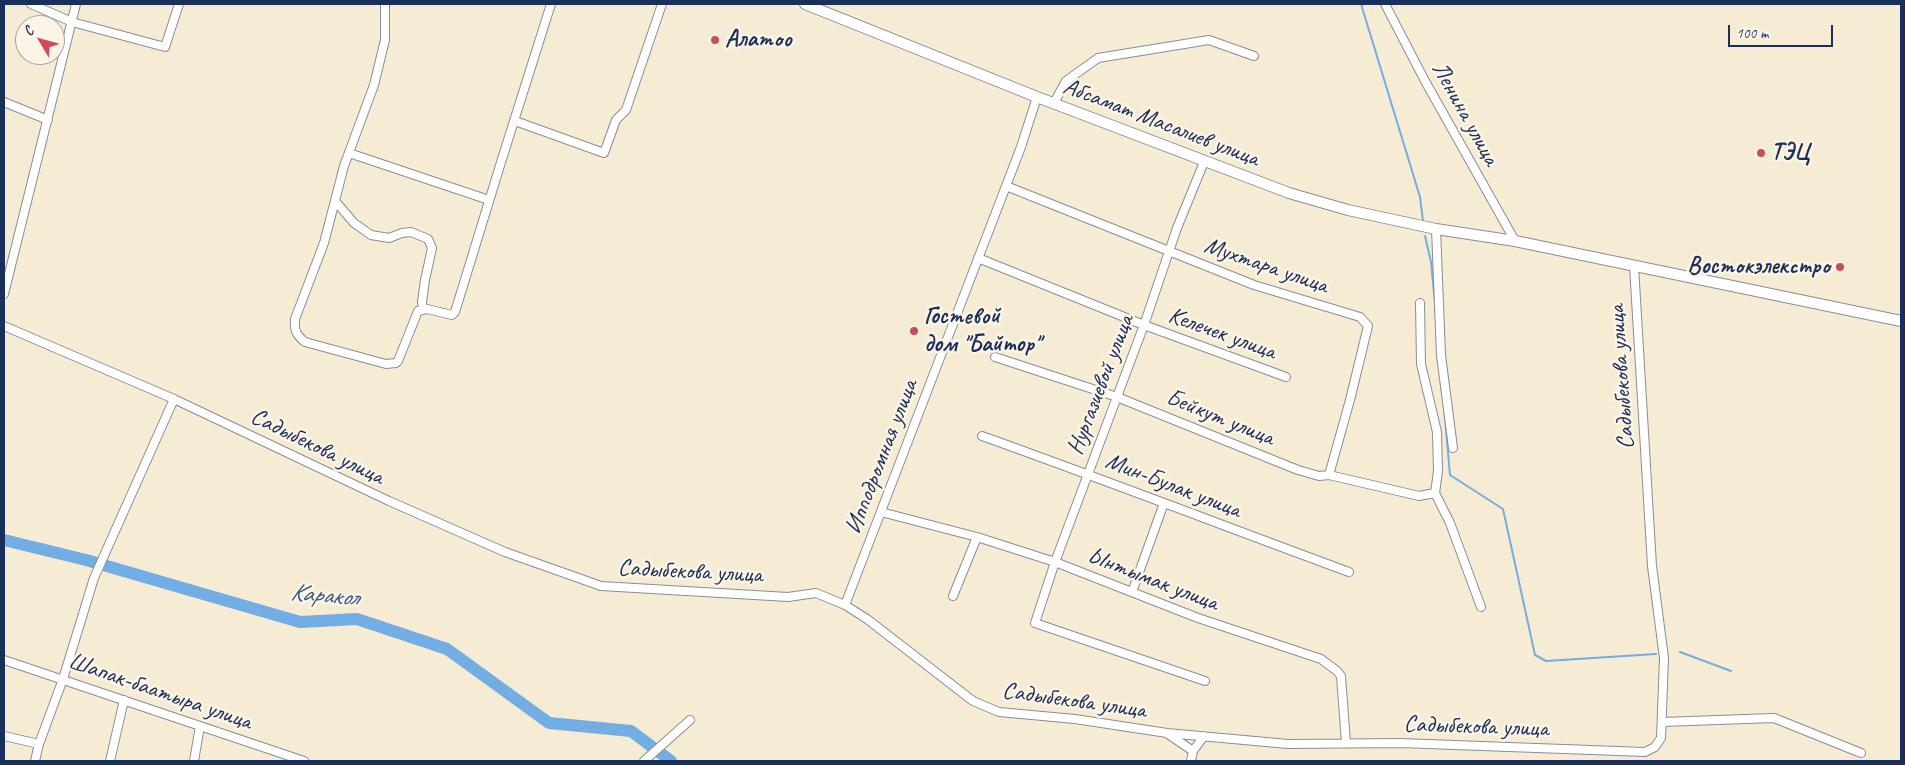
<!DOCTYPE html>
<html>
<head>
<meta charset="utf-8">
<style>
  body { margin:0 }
  #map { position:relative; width:1905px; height:765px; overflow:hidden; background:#f5ecd3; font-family:Caveat,sans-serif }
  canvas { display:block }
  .frame { position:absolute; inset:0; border:5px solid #1b2f5e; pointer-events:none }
  .north { position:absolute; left:15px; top:15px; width:50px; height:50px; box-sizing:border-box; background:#fcf5e5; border:1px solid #a2a6af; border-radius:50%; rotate:307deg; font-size:14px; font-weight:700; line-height:20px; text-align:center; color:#1b2f5e }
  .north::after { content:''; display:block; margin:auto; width:18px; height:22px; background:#d1495b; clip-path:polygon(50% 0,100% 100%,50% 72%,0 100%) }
  .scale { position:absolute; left:1728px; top:25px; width:105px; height:22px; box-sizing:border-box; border:2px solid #1b2f5e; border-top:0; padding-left:6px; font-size:15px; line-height:18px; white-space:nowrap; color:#1b2f5e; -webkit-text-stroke:4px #fcf5e5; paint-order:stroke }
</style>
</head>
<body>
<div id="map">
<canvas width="1905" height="765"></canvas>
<div class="frame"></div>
<div class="north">С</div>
<div class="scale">100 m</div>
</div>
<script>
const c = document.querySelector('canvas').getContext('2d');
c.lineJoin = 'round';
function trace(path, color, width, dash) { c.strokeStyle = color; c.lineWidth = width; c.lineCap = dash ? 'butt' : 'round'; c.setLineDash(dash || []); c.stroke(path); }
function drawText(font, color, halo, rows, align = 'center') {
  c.font = font + ' Caveat,sans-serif'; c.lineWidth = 5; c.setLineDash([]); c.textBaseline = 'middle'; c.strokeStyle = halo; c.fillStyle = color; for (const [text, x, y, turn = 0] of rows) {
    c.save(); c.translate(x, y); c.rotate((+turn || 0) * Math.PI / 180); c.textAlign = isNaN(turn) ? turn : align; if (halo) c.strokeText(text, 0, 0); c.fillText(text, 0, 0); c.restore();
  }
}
const stream = new Path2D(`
  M1361 4 1420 197 1423 221
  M1425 236 1431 262 1436 314
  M1444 406 1450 475 1503 509 1535 655 1546 661 1656 654
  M1680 652 1731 671`);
const river = new Path2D(`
  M4 540 86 560 300 622 357 619 447 649 549 723 631 731 671 761`);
const minor = new Path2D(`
  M31 4 72 22 165 47 179 4
  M385 4V40L374 85 344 166 324 243 295 319C294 330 296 335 305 342L386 364 396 363 398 361 418 311 427 309 452 315 455 312 502 159 551 4
  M1385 4 1425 81 1515 241
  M4 102 48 120
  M1054 103 1066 81 1098 58 1209 40 1254 56
  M515 121 604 153 616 120 626 110 662 4
  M349 153 489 200
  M1204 162 1177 228 1144 325 1055 562 1035 623 1205 681
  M1006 186 1254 285 1360 317 1368 326 1350 400 1329 475
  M336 202 354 223 371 235 389 238 402 233 411 232 428 239 432 248 425 280 422 302 423 309
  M1436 229 1441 355 1453 448
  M978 258 1144 325 1286 377
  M4 294 76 4
  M1420 303 1421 364 1437 432 1438 471 1435 493 1450 523 1481 607
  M4 326 174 399 389 501 505 552 601 586 788 597 816 593 845 605 867 619 973 701 999 712 1075 719 1167 733 1288 744 1400 743 1645 752 1655 747 1661 738 1664 658 1652 566 1634 266
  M995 357 1117 397 1298 470 1319 476 1329 475 1419 496 1435 493
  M982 436C1105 480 1227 527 1349 572
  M881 512 977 537 1055 562 1198 618 1321 659 1337 671 1341 676 1346 743
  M1132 592 1164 503
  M953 596 977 537
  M845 605 1021 147 1037 97
  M4 660 304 761
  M1662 722 1774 718 1861 753
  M1168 734 1193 751 1191 761
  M4 736 39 744
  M1193 751 1204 736
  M35 761 39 744 63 679 94 578 174 399
  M110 761 124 700
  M194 761 200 726
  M644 761 690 720`);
const tertiary = new Path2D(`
  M805 4 1037 97 1289 193 1348 210 1436 229 1515 241 1901 321`);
const markers = [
  [715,40,5,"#d1495b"],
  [1761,153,5,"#d1495b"],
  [1840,267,5,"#d1495b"],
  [914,331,5,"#d1495b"]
];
const poiNames = [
  ["Алатоо",725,40],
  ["ТЭЦ",1771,153],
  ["Востокэлекстро",1830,267,"right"],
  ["Гостевой",924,317],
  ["дом \"Байтор\"",924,345]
];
const streetNames = [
  ["Ленина улица",1465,114,61],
  ["Абсамат Масалиев улица",1161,123,21],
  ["Мухтара улица",1266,266,19],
  ["Келечек улица",1222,334,20],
  ["Садыбекова улица",1622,377,-94],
  ["Нургазиевой улица",1101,385,-69],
  ["Бейкут улица",1220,418,22],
  ["Садыбекова улица",317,447,26],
  ["Ипподромная улица",882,457,-69],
  ["Мин-Булак улица",1173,486,21],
  ["Садыбекова улица",690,572,3],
  ["Ынтымак улица",1153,580,21],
  ["Шапак-баатыра улица",160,692,19],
  ["Садыбекова улица",1074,701,8],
  ["Садыбекова улица",1476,727,2]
];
const waterNames = [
  ["Каракол",324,596,5]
];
trace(stream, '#72ade3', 2);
trace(river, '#72ade3', 12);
trace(minor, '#888e98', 10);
trace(tertiary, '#888e98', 12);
trace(minor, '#fff', 8);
trace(tertiary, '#fff', 10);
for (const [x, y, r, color] of markers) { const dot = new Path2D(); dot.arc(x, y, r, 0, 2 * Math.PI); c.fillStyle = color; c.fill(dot); trace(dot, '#fcf5e5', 2); }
drawText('bold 24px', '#1b2f5e', '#fcf5e5', poiNames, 'left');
drawText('24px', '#1b2f5e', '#fcf5e5', streetNames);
drawText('italic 25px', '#355586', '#fcf5e5', waterNames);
</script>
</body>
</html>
